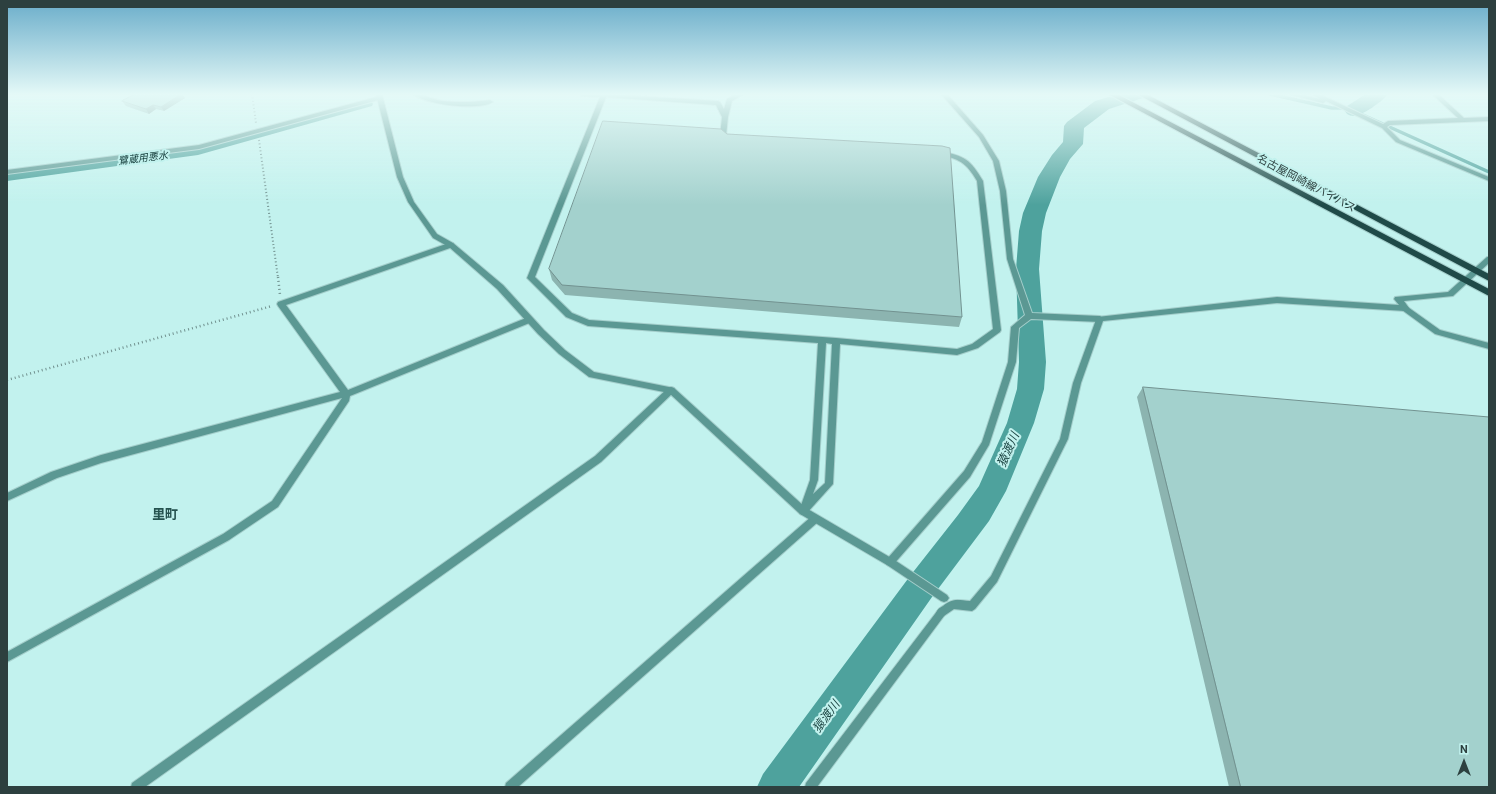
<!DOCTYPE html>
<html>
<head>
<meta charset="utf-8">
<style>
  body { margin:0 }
  #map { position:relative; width:1496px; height:794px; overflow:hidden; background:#c2f2ee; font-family:Roboto,sans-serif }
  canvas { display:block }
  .frame { position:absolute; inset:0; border:8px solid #2d403f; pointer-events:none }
  .north { position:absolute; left:1444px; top:742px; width:40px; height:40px; -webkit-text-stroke:3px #c2f2ee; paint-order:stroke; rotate:0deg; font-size:11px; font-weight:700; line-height:16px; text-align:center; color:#2d403f }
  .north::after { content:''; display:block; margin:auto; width:14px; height:18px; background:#2d403f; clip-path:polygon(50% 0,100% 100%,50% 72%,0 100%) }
</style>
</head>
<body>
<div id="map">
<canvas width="1496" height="794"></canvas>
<div class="frame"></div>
<div class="north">N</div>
</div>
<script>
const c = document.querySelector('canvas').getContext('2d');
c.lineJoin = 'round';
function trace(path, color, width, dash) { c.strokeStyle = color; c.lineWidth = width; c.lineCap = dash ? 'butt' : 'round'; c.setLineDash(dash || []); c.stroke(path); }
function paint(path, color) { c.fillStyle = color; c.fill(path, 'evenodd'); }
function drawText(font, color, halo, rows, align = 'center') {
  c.font = font + ' Roboto,"Noto Sans JP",sans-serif'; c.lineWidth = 4; c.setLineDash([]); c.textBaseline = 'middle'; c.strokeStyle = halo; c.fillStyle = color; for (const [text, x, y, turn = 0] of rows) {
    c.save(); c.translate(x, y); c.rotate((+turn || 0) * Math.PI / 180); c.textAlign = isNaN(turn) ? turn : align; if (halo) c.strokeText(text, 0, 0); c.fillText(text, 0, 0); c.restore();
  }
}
const stream = new Path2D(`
  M1270 94 1332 108H1347
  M1363 115 1489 172`);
const canal = new Path2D(`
  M368 101 372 102 373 104 372 106 198 155 7 181V173L197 149Z`);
const river = new Path2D(`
  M1118 94H1146L1143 98 1109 109 1084 128 1083 144 1070 159 1060 177 1046 213 1042 231 1039 269 1046 362 1044 389 1034 423 1006 491 989 521 932 597 799 787H757L763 774 910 576 958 515 979 486 1007 423 1017 389 1019 362 1016 269 1019 231 1023 213 1038 177 1052 155 1063 142 1064 126 1067 122 1095 101Z
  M1366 94H1388C1383 101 1362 116 1354 116 1351 116 1349 115 1347 114L1344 110 1347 106Z`);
const pathFar1 = new Path2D(`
  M252 94 256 123
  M259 140 278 278`);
const path = new Path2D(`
  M278 277 280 295
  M7 380 272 306`);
const service = new Path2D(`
  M413 94C423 93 433 100 443 101 459 103 474 102 490 100L493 102C479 111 426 105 413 94Z
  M579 94H606L718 101 720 102 724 109 727 99 737 94H744L732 101 728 117 726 136 730 141 727 143 725 142 720 136 722 117 716 105 606 97 535 277 572 313 589 320 836 338 957 349 972 344 993 329 977 181C966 162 959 159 938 154L937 153 940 151C965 156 970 159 983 181L1001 330 1000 332 978 348 957 355 840 344 833 484 806 514 803 515 800 514 799 511 810 480 818 343 588 326 566 317 527 278 600 97 582 96ZM826 343 832 344 825 483 813 494 818 480Z`);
const minor = new Path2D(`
  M941 94H947L983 135 999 161 1006 191 1013 259 1032 313 1100 316 1104 319 1100 322 1031 319 1019 328 1016 362 989 445 970 477 893 565 890 566 887 565 885 562 887 559 964 471 982 442 1008 362 1011 327 1025 315 1007 259 1000 191 993 161 979 137Z
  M1288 94H1297L1320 99 1312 94H1319L1383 124 1388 121 1458 118 1432 94H1438L1464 118 1489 117V121L1390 125 1387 127 1400 140 1489 177V181L1396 142 1382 128 1326 101 1323 103Z
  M380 96 383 98 382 99 199 149 7 174V170L199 145Z
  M449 243H453L454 245 453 247 286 305 348 390 526 318H532L533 320 532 322 350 396 349 401 278 507 229 540 7 662V652L223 534 272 501 342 398 101 463 57 478 7 501V493L51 472 101 455 340 392 278 306 277 304 278 302Z
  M1405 305 1440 330 1489 343V349L1435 334 1402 310 1401 308 1402 306Z
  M671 387 674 388 675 390 674 392 601 462 145 787H131L132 783 595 456 668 388Z
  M815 515 818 516 819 519 818 522 518 787H505L506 783 812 516Z
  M941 608 944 610 946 613 944 616 817 787H805L806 783 938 610Z`);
const tertiary = new Path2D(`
  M376 94H382L403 177 414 202 437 234 453 243 503 285 544 330 565 350 594 372 674 388 806 508 893 559 947 595 949 598 947 601 944 602 941 601 887 565 800 514 669 393 589 377 559 354 538 334 497 289 449 247 433 238 408 202 397 177Z
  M1487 257H1489V263L1453 296 1404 301 1409 308 1405 311 1277 303 1103 321 1081 383 1068 439 997 582 975 609 972 611 954 609 941 618 938 616 936 613C938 609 939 608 943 606 953 598 957 600 970 601L991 576 1060 439 1073 383 1097 317 1277 297 1399 305 1394 299 1395 297 1448 292Z`);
const primary = new Path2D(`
  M1108 94H1117L1489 289V296Z
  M1137 94H1146L1489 274V281Z`);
const wall = new Path2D(`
  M134 94H182L185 98 164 111 156 109 149 114 126 106 122 101Z
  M549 269 962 317 959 327 565 295 552 280Z
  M1143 387 1489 787H1229L1137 397Z`);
const shadedWall = new Path2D(`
  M181 94H182L185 98 164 111 161 107Z
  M153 105 156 109 149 114 146 109Z`);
const building = new Path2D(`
  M135 94H181L161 107 153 105 146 109 122 101Z
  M603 121 721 129 727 134 942 146 950 148 962 317 562 285 549 269Z
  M1143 387 1489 417V787H1241Z`);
const farWaternames = [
  ["鷺蔵用悪水",143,159,-7]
];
const streetNames = [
  ["名古屋岡崎線バイパス",1306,184,28]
];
const waterNames = [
  ["猿渡川",1009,450,-66],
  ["猿渡川",827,717,-54]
];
const quarterNames = [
  ["里町",165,516]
];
trace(stream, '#4ea29d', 3.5);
paint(canal, '#4ea29d');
paint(river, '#4ea29d');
trace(service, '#a4cecb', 2);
trace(minor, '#a4cecb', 2);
trace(tertiary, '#a4cecb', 2);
trace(primary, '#a4cecb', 2);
trace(pathFar1, '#71918f', 2, [1, 2.5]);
trace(path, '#71918f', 2.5, [1, 3]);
paint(service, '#5b9893');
paint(minor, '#5b9893');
paint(tertiary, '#5b9893');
paint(primary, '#1f4a48');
paint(wall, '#8cb4b0');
paint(shadedWall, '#729290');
paint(building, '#a3d1cd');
trace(building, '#729290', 1);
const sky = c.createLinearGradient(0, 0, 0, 205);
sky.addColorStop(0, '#6aadca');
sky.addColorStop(0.46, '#e4f9f7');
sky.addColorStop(1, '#e4f9f700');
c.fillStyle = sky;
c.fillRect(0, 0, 1496, 205);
drawText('italic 10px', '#173f3d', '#c2f2ee', farWaternames);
drawText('11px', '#2d403f', '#c2f2ee', streetNames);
drawText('italic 12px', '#173f3d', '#c2f2ee', waterNames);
drawText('bold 13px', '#25524f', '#c2f2ee', quarterNames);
</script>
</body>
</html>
